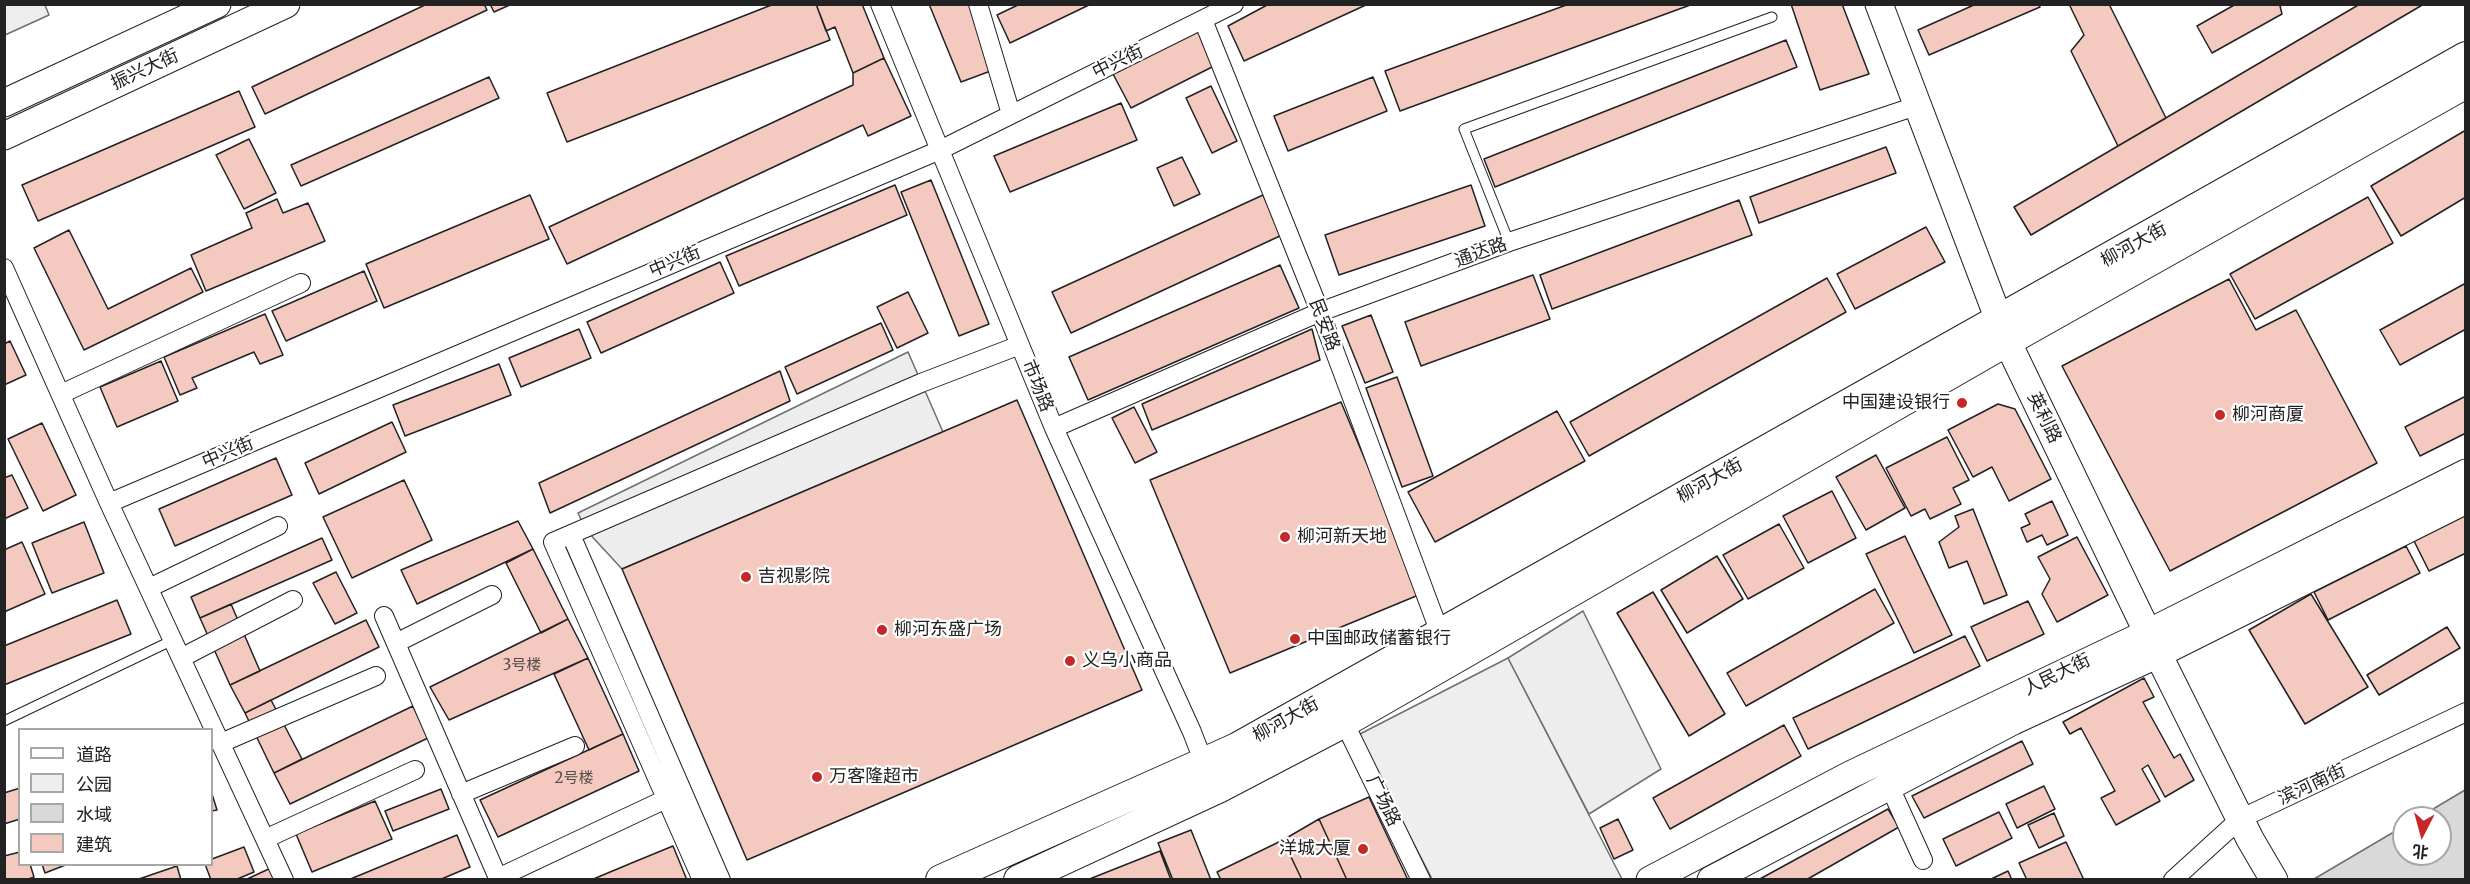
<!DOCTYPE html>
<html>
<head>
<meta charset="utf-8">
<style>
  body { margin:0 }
  #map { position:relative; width:2470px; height:884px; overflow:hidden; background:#fff; font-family:Merriweather,"Noto Sans SC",serif }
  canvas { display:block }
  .frame { position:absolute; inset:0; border:6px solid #222; pointer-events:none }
  .legend { position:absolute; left:18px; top:728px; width:195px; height:138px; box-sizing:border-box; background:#fff; border:2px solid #a7a7a7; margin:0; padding:8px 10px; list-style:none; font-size:18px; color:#222 }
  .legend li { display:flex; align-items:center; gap:12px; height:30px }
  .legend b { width:30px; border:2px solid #a7a7a7 }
  .north { position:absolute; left:2392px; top:806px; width:60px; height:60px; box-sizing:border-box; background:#fff; border:2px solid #a7a7a7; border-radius:50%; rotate:186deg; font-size:16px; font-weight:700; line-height:24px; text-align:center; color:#222 }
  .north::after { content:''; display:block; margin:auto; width:21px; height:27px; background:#c62828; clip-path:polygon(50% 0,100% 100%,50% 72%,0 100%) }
</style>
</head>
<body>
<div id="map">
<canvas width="2470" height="884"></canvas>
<div class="frame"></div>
<ul class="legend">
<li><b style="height:8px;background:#fff"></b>道路</li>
<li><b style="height:16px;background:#eee"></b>公园</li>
<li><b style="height:16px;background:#d9d9d9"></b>水域</li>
<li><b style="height:16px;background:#f3c9c0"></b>建筑</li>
</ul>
<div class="north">北</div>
</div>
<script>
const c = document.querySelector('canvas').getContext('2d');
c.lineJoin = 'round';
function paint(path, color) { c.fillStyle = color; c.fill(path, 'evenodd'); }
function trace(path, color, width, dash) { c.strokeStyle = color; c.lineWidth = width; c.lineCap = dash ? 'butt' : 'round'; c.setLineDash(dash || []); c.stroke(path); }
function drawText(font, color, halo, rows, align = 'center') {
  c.font = font + ' Merriweather,"Noto Sans SC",serif'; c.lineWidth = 4.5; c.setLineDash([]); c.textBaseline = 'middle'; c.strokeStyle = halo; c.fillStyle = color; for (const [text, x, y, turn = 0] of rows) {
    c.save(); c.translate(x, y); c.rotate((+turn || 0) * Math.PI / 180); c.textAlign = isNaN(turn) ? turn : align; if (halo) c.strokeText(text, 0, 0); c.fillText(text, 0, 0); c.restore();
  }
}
const green = new Path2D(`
  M4 5H45L49 15 5 35Z
  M1508 658 1622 879H1432L1358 735Z`);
const parking = new Path2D(`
  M908 352 943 432 622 569 586 530 578 513Z
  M1583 611 1661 769 1589 814 1508 658Z`);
const water = new Path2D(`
  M2465 790V879H2314L2404 826V854H2440V818H2418Z`);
const building = new Path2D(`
  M427 4H484L487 10 265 114 252 87Z
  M490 4H512L494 12Z
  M774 4H816L830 40 567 142 547 93Z
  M816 4H862L884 58 853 73 835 27 826 31Z
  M929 4H970L996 69 961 82Z
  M1020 4H1091L1010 43 997 15Z
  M1269 4H1368L1244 61 1228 26Z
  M1569 4H1693L1400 111 1385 71Z
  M1791 4H1842L1869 74 1820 90Z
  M1976 4H2039L2040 7 1929 55 1918 30Z
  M2069 4H2109L2166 118 2118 146 2071 51 2084 35Z
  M2236 4H2284L2280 6 2282 14 2212 53 2197 26Z
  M2360 4H2424L2031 235 2014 207Z
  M1198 30 1216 65 1131 108 1113 74Z
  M1786 40 1797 67 1495 187 1484 159Z
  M884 58 911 116 868 136 863 125 567 264 549 227 853 85V73Z
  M489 77 499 98 301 186 291 165Z
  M1373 77 1387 111 1288 151 1274 116Z
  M1211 86 1237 141 1212 153 1186 98Z
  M239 91 255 127 38 221 22 185Z
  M1121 103 1137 140 1010 192 994 156Z
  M2466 130V197L2401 236 2371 186Z
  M249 139 276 193 244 209 216 155Z
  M1886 147 1896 173 1759 223 1750 197Z
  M1182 157 1200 194 1174 206 1157 168Z
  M931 180 989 324 959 336 901 192Z
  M895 185 907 215 739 286 726 256Z
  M1471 185 1485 226 1339 275 1325 235Z
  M530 195 549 239 384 308 366 264Z
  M1263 195 1282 235 1071 333 1052 292Z
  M2368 197 2393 243 2255 319 2230 274Z
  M277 199 283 213 308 203 325 241 206 291 191 255 252 228 246 213Z
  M1739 200 1752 235 1552 309 1540 275Z
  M1926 227 1945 262 1855 309 1837 274Z
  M69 230 108 309 191 268 203 292 84 350 34 248Z
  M720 262 734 293 601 353 587 322Z
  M1280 265 1299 308 1088 400 1069 357Z
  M364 271 377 301 286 341 272 311Z
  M1533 275 1550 319 1421 366 1405 322Z
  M1827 278 1846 312 1589 456 1570 422Z
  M2229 279 2256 330 2296 310 2377 463 2170 571 2062 366Z
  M2466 283V329L2400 365 2380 330Z
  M908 292 928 333 897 348 877 307Z
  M265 314 283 355 260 364 254 352 192 378 197 388 180 395 164 357Z
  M1371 315 1393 372 1365 383 1342 326Z
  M881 323 893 350 797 394 785 367Z
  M579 329 591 358 521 387 509 358Z
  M1312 329 1320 360 1152 430 1142 404Z
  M10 341 26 375 4 385V344Z
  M161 361 178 401 117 427 100 387Z
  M499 364 511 395 405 436 393 405Z
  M780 371 790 401 550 513 539 483Z
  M1397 377 1433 476 1402 487 1366 388Z
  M2466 396V433L2420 456 2405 427Z
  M1017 400 1142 690 747 860 622 569Z
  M1341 402 1421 594 1230 673 1150 480Z
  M1998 404 2015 409 2051 479 2009 501 1992 467 1973 477 1948 430Z
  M1134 407 1157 452 1135 463 1112 418Z
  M1557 411 1585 461 1435 542 1408 492Z
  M392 422 406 452 319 494 305 463Z
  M42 423 76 495 43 511 8 439Z
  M1947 437 1969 480 1953 488 1961 504 1930 519 1925 509 1911 516 1886 468Z
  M1876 455 1905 508 1866 530 1836 477Z
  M276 458 292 495 175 546 159 509Z
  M12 475 28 508 4 519V478Z
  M404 480 432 540 352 578 323 517Z
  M1832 491 1856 538 1808 563 1783 516Z
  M2052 501 2068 535 2047 545 2042 535 2027 542 2021 528 2030 524 2025 514Z
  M1973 509 2007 595 1984 604 1967 561 1949 568 1939 542 1959 527 1955 516Z
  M2466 515V553L2429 571 2414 541Z
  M518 521 533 549 417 604 401 570Z
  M84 522 104 573 52 593 32 543Z
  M1779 524 1804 568 1748 599 1723 555Z
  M1905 536 1952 635 1914 653 1866 554Z
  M2077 537 2108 595 2057 622 2042 594 2050 579 2038 557Z
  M322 538 332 560 200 618 191 597Z
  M22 542 45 594 4 612V550Z
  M2406 546 2420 573 2328 620 2314 592Z
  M533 549 568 619 541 633 506 563Z
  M1717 556 1743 599 1687 633 1661 590Z
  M336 572 357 613 335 624 313 583Z
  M1875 589 1894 623 1746 706 1727 673Z
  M1653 592 1725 714 1689 736 1617 613Z
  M2311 594 2368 687 2305 724 2249 630Z
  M117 600 131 634 4 685V646Z
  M2028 601 2044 634 1987 661 1971 627Z
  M231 604 260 671 230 685 200 618Z
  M568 619 588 658 449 720 430 687Z
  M366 620 379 647 245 713 230 685Z
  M2447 627 2460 648 2379 695 2367 675Z
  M1965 636 1980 666 1808 749 1793 718Z
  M588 658 623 734 589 750 554 674Z
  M2144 678 2154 697 2143 702 2174 758 2180 754 2194 780 2165 797 2148 765 2142 769 2160 801 2116 825 2101 798 2115 791 2081 728 2070 734 2063 722Z
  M271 700 302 759 274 773 245 713Z
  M413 706 428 738 290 804 274 773Z
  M1784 725 1801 756 1670 829 1653 798Z
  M623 734 639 771 498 837 480 800Z
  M2022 741 2033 764 1924 818 1912 796Z
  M2044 786 2055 809 2017 828 2006 804Z
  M20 788V819L4 824V793Z
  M441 789 449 809 393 831 385 811Z
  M212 794 217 810 212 811Z
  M1369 797 1408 880H1347L1319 819Z
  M375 801 392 839 312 872 296 834Z
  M1888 809 1899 827 1806 880H1758Z
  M1999 812 2012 838 1956 866 1943 839Z
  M2054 813 2064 836 2039 848 2028 825Z
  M1319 819 1347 880H1302L1283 840Z
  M1618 819 1633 850 1614 859 1600 828Z
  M1191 830 1211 880H1173L1158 843Z
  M457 835 470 867 439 880H348Z
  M1283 840 1302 880H1221L1217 872Z
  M2066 842 2084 880H2027L2019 863Z
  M673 846 687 880H591L634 862Z
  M244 847 254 872 235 880H211L205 864H212V859Z
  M1160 851 1171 880H1087Z
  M20 852V864H30L34 877 26 880H4V856Z
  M42 864H68L45 873Z
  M177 866 181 880H136Z
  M273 867 278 880H245Z
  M2008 871 2012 880H1989Z`);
const lane = new Path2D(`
  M1509 242 1464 129 1772 17
  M4 721 173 640`);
const street = new Path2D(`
  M880 4 1054 428 1192 732 1204 763
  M978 4 1011 114
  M1203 20 1320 312 1440 633
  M4 268 109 503 284 880
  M61 394 301 283
  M1054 428 1320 312 1509 242 1919 105
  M109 503 940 150 1234 4
  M571 535 721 880
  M149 588 278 526
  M384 616 498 878 666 799
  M396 643 492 595
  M181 658 293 600
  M1344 722 1421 880
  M221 743 376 676
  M1889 785 1923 860
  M461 794 575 746
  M265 839 415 770
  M702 880 553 542 921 383 1020 345
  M2173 880 2240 819 2466 712`);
const secondary = new Path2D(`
  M1879 4 2007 341 2158 654 2250 839 2274 880
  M4 103 217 4
  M4 136 286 4
  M1650 880 1850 775 2156 629 2466 473
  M1711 880 2013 721 2158 654 2466 500`);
const primary = new Path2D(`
  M941 880 1237 748 2466 57
  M1019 880 1218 788 1344 722 2007 341 2466 83`);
const markers = [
  [1962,403,6,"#c62828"],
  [2220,415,6,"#c62828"],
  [1285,537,6,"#c62828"],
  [746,577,6,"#c62828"],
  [882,630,6,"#c62828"],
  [1295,639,6,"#c62828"],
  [1070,661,6,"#c62828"],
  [817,777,6,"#c62828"],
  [1363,849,6,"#c62828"]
];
const numberNames = [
  ["3号楼",522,666],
  ["2号楼",574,779]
];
const streetNames = [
  ["中兴街",1118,62,-26],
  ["振兴大街",145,70,-25],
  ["柳河大街",2134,245,-29],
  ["通达路",1481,253,-20],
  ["中兴街",675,262,-23],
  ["民安路",1324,325,69],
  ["市场路",1037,386,68],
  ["英利路",2044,418,64],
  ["中兴街",228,453,-23],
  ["柳河大街",1710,481,-29],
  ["人民大街",2057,675,-26],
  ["柳河大街",1286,720,-29],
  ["滨河南街",2312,785,-25],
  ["广场路",1383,801,64]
];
const poiNames = [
  ["中国建设银行",1950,403,"right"],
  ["柳河商厦",2232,415],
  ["柳河新天地",1297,537],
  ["吉视影院",758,577],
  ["柳河东盛广场",894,630],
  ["中国邮政储蓄银行",1307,639],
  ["义乌小商品",1082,661],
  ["万客隆超市",829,777],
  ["洋城大厦",1351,849,"right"]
];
paint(green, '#eee');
trace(green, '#6f6f6f', 1.5);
paint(parking, '#ededed');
trace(parking, '#6f6f6f', 1.5);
paint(water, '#d9d9d9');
trace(water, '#6f6f6f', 1.5);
paint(building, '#f3c9c0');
trace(building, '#222', 1.5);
trace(lane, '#222', 11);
trace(street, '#222', 20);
trace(secondary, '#222', 29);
trace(primary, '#222', 32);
trace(lane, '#fff', 9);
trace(street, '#fff', 18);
trace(secondary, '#fff', 27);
trace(primary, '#fff', 30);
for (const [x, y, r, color] of markers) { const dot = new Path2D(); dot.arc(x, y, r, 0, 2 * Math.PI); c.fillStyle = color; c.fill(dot); trace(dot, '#fff', 2); }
drawText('15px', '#564c4a', null, numberNames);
drawText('18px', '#222', '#fff', streetNames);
drawText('18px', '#222', '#fff', poiNames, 'left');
</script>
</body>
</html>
